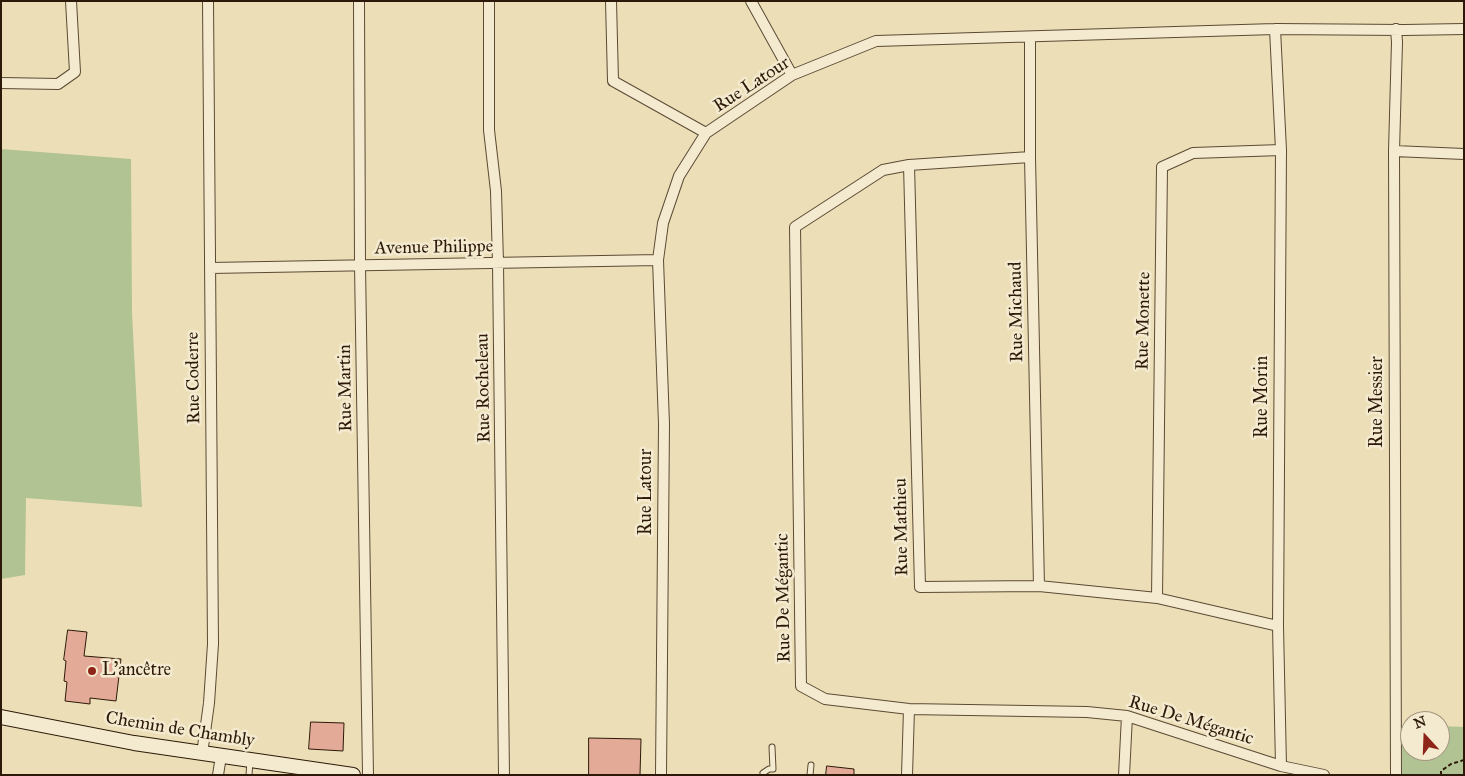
<!DOCTYPE html>
<html>
<head>
<meta charset="utf-8">
<style>
  body { margin:0 }
  #map { position:relative; width:1465px; height:776px; overflow:hidden; background:#ecdfb7; font-family:"IM FELL Great Primer",serif }
  canvas { display:block }
  .frame { position:absolute; inset:0; border:2px solid #2c1908; pointer-events:none }
  .north { position:absolute; left:1400px; top:711px; width:50px; height:50px; box-sizing:border-box; background:#f3ead0; border:1px solid #a39680; border-radius:50%; rotate:340deg; font-size:14px; font-weight:700; line-height:20px; text-align:center; color:#2c1908 }
  .north::after { content:''; display:block; margin:auto; width:18px; height:22px; background:#8f2418; clip-path:polygon(50% 0,100% 100%,50% 72%,0 100%) }
</style>
</head>
<body>
<div id="map">
<canvas width="1465" height="776"></canvas>
<div class="frame"></div>
<div class="north">N</div>
</div>
<script>
const c = document.querySelector('canvas').getContext('2d');
c.lineJoin = 'round';
function paint(path, color) { c.fillStyle = color; c.fill(path, 'evenodd'); }
function trace(path, color, width, dash) { c.strokeStyle = color; c.lineWidth = width; c.lineCap = dash ? 'butt' : 'round'; c.setLineDash(dash || []); c.stroke(path); }
function drawText(font, color, halo, rows, align = 'center') {
  c.font = font + ' "IM FELL Great Primer",serif'; c.lineWidth = 5; c.setLineDash([]); c.textBaseline = 'middle'; c.strokeStyle = halo; c.fillStyle = color; for (const [text, x, y, turn = 0] of rows) {
    c.save(); c.translate(x, y); c.rotate((+turn || 0) * Math.PI / 180); c.textAlign = isNaN(turn) ? turn : align; if (halo) c.strokeText(text, 0, 0); c.fillText(text, 0, 0); c.restore();
  }
}
const green = new Path2D(`
  M1 149 131 159 132 313 142 507 26 498 25 575 1 579Z
  M1402 726H1410V751H1440V726L1464 727V775H1402Z`);
const building = new Path2D(`
  M68 630 87 632 84 656 121 659 116 701 90 698V704L65 701 67 682 64 681 66 661 64 660Z
  M311 722 344 723 343 751 309 749Z
  M589 738 641 739 640 775H589Z
  M827 766 854 769V775H826Z`);
const path = new Path2D(`
  M1441 775V771L1451 764 1464 760`);
const lane = new Path2D(`
  M763 773 769 769H773L772 747
  M249 775 250 761
  M810 775 811 765`);
const street = new Path2D(`
  M359 1 360 265 368 775
  M489 1V130L496 191 498 263 504 775
  M611 1 613 81 706 133
  M751 1 792 75
  M1275 29 1281 150 1278 626 1281 766
  M1030 37V157L1039 586
  M1 83 58 84 75 72 71 1
  M1394 151 1464 154
  M1030 157 909 165 883 170 795 227 801 686 825 699 909 709 1087 712 1127 716 1281 766 1324 775
  M909 165 920 587 1039 586 1157 598 1278 626
  M210 268 658 260
  M1157 598 1162 167 1193 153 1281 150
  M202 754 209 703 213 644 208 1
  M218 775 221 756
  M661 775 664 424 658 260 663 223 679 176 706 133 792 75 876 41 1275 29 1404 30 1464 29
  M907 775 909 709
  M1124 775 1127 716
  M1396 775 1394 151 1397 42 1396 29`);
const secondary = new Path2D(`
  M1 717 134 743 353 775`);
const markers = [
  [92,671,5,"#8f2418"]
];
const streetNames = [
  ["Rue Latour",752,85,-33],
  ["Avenue Philippe",434,248,-1],
  ["Rue Michaud",1017,312,-91],
  ["Rue Monette",1144,321,-89],
  ["Rue Coderre",194,378,-91],
  ["Rue Martin",346,388,-91],
  ["Rue Rocheleau",484,388,-91],
  ["Rue Morin",1263,397,-90],
  ["Rue Messier",1378,402,-90],
  ["Rue Latour",647,492,-90],
  ["Rue Mathieu",902,527,-91],
  ["Rue De Mégantic",784,598,-91],
  ["Rue De Mégantic",1191,721,17],
  ["Chemin de Chambly",180,730,9]
];
const poiNames = [
  ["L'ancêtre",102,671]
];
paint(green, '#b1c393');
paint(building, '#e2aa97');
trace(building, '#2c1908', 1);
trace(lane, '#5c4a34', 7);
trace(street, '#5c4a34', 12);
trace(secondary, '#2c1908', 16);
trace(path, '#2c1908', 2, [4, 2.5]);
trace(lane, '#f3ead0', 5);
trace(street, '#f3ead0', 10);
trace(secondary, '#f3ead0', 14);
for (const [x, y, r, color] of markers) { const dot = new Path2D(); dot.arc(x, y, r, 0, 2 * Math.PI); c.fillStyle = color; c.fill(dot); trace(dot, '#f3ead0', 2); }
drawText('18px', '#2c1908', '#f3ead0', streetNames);
drawText('18px', '#2c1908', '#f3ead0', poiNames, 'left');
</script>
</body>
</html>
